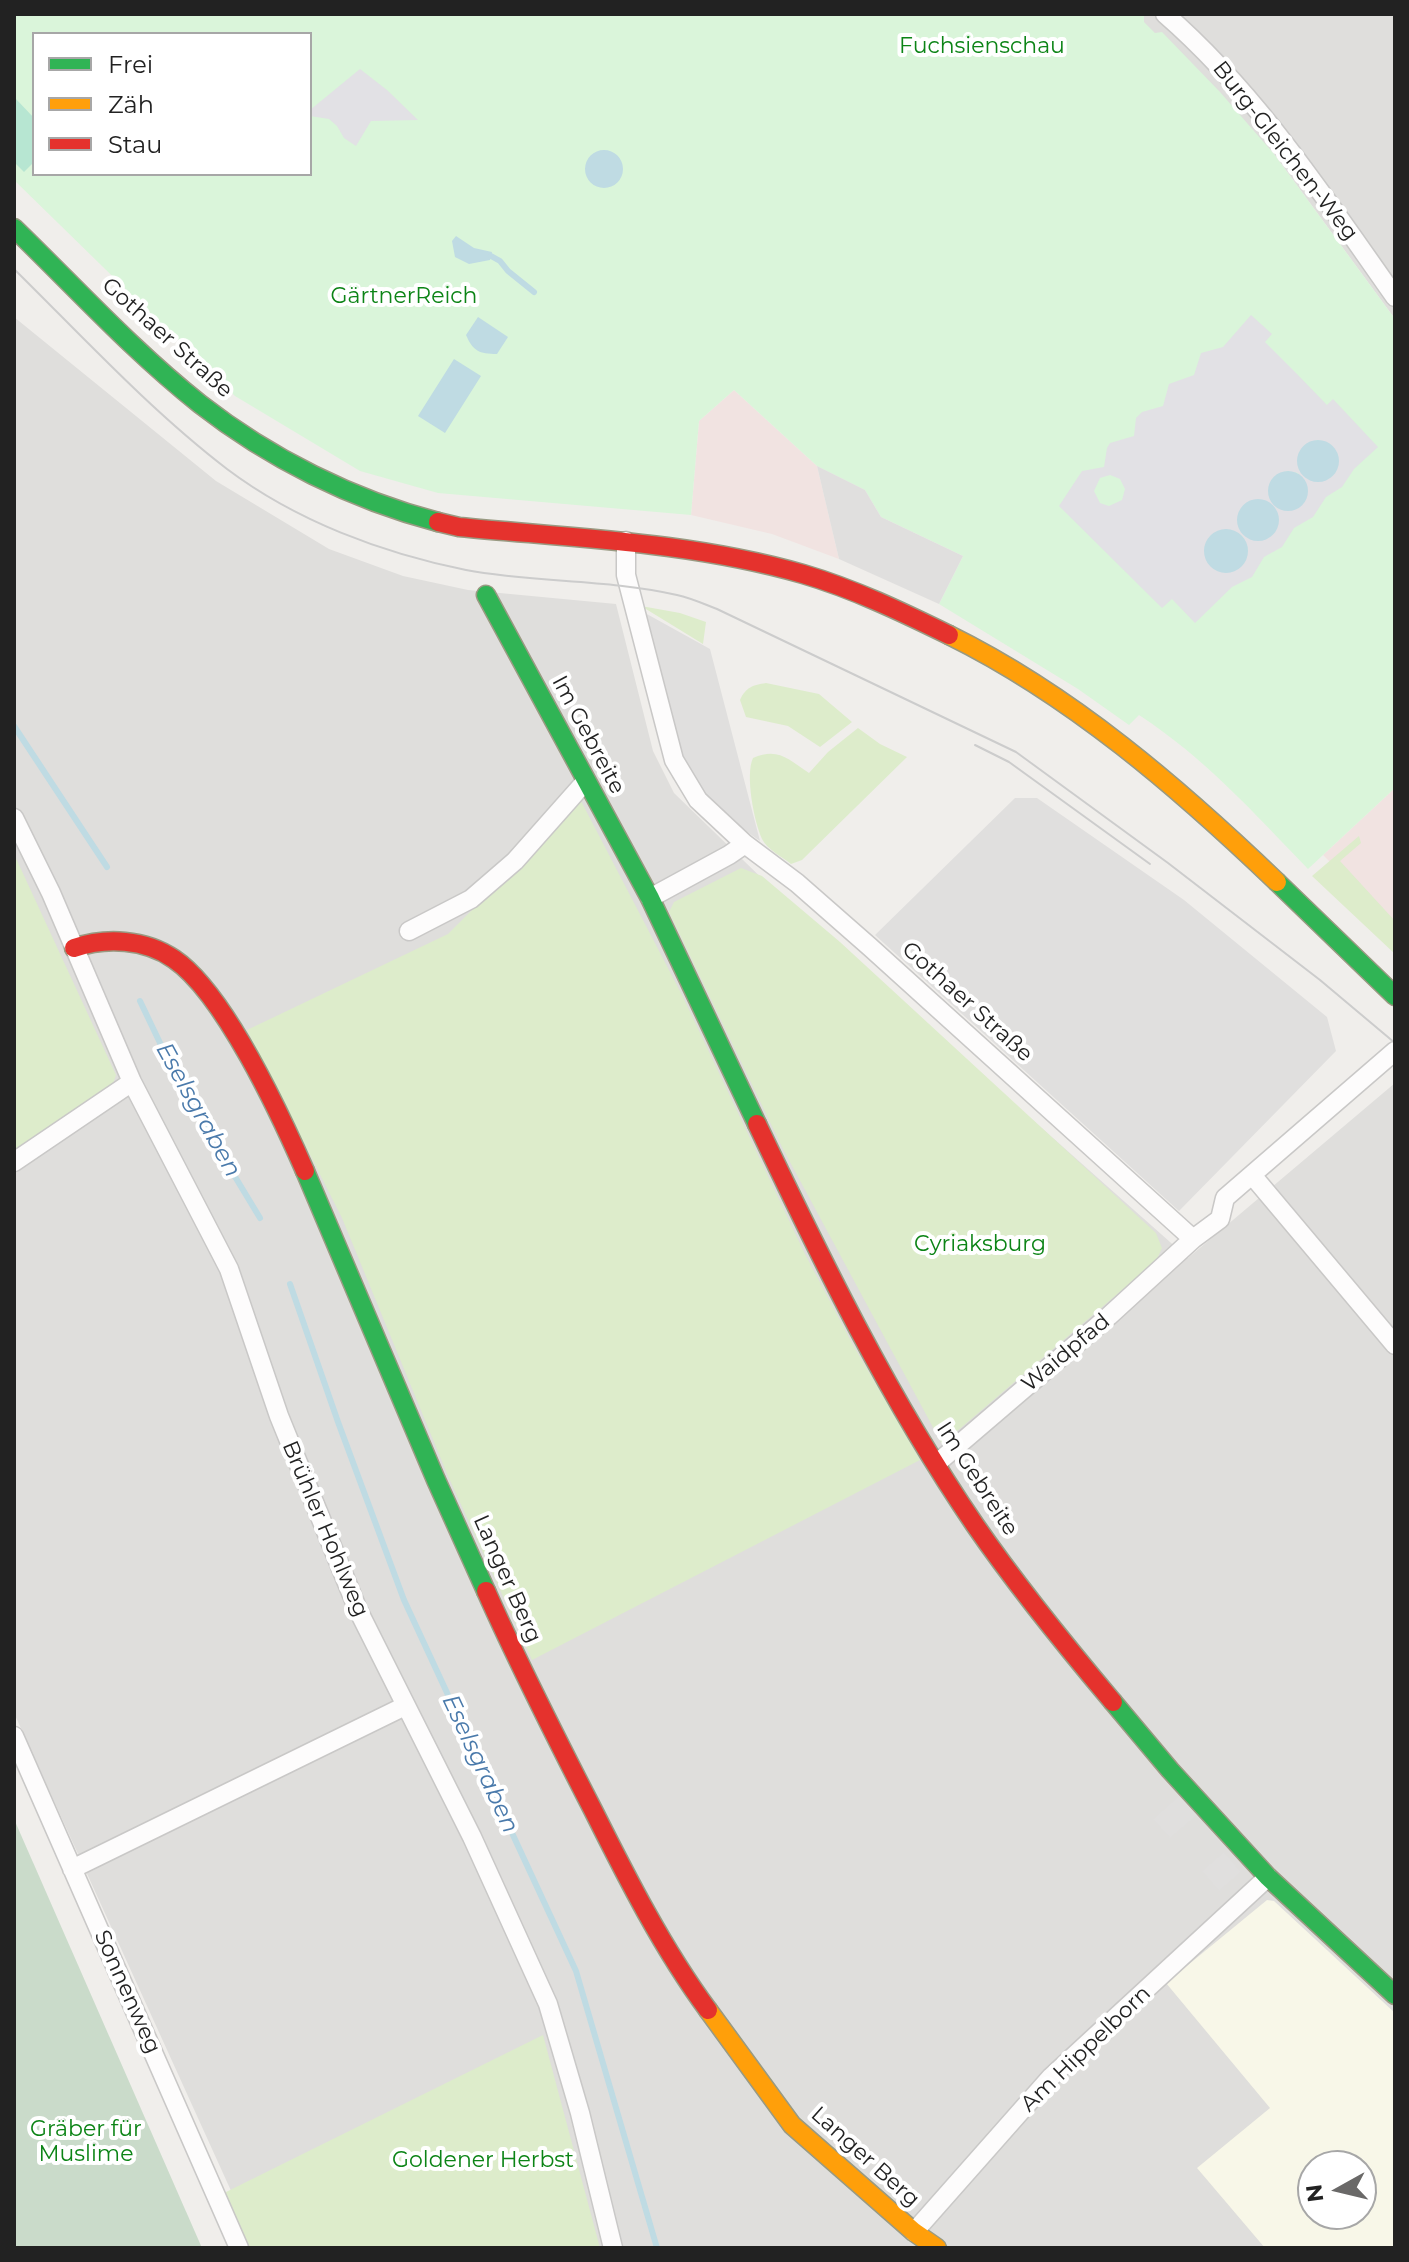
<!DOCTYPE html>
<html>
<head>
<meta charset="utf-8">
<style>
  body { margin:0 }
  #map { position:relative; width:1409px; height:2262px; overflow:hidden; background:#f0eeeb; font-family:Montserrat,sans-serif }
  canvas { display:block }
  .frame { position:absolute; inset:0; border:16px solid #222; pointer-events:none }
  .legend { position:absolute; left:32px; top:32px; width:280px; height:144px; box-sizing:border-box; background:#fff; border:2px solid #a7a7a7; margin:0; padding:10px 14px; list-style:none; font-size:24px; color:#222 }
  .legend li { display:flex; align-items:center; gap:16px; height:40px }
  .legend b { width:40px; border:2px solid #a7a7a7 }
  .north { position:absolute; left:1297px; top:2150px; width:80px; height:80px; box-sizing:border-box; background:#fff; border:2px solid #a7a7a7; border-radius:50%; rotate:262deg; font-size:22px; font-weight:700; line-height:32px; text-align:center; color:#222 }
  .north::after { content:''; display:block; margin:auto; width:28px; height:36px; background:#6a6968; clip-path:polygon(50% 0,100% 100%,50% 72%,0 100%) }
</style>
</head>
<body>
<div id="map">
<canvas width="1409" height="2262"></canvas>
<div class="frame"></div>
<ul class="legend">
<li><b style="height:10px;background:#30b455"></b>Frei</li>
<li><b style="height:10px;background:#ff9f0a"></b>Zäh</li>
<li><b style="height:10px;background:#e5322d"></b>Stau</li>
</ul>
<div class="north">N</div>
</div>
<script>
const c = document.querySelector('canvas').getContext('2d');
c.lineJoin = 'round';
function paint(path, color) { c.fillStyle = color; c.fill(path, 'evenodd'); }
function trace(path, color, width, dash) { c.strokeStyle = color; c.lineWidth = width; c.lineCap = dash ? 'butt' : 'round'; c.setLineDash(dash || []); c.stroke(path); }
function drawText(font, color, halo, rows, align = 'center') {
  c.font = font + ' Montserrat,sans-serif'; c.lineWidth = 8; c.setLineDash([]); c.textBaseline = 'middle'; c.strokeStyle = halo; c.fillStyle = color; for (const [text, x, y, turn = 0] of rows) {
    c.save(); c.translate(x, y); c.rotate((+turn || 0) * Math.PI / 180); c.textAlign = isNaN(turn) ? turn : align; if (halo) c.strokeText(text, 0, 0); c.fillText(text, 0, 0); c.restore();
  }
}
const residential = new Path2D(`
  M1144 14H1395V319L1274 154 1143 22Z
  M14 317 216 481 329 549 403 576 468 590 616 604 653 751 674 793 776 892 1188 1258 1395 1083V2248H257L14 1713ZM1313 2166H1361V2214H1313Z`);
const commercial = new Path2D(`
  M734 390 817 466 839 559 772 534 691 515 699 421Z
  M1395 788V927L1323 855Z`);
const education = new Path2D(`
  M1267 1900 1274 1901 1395 2013V2248H1265L1197 2168 1270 2108 1166 1983ZM1313 2166H1361V2214H1313Z`);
const grass = new Path2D(`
  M641 606 680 613 706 622 703 644Z
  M766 683 819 694 852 722 820 747 788 726 746 717 740 700C746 687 753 685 766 683Z
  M858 728 880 744 907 757 802 860 791 864C782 857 767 849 762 839 754 821 745 775 753 758 778 747 788 759 809 773L828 752Z
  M581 801 682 995 805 1254 853 1345 920 1460 532 1660 448 1476 342 1218 247 1030 448 934Z
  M1359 836 1361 843 1340 861 1395 921V954L1312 876Z
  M14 854 116 1075 112 1087 14 1153Z
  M741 868 762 876 840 942 1156 1233 1162 1248 1156 1261 942 1444 783 1149 669 912 674 902Z
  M543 2035 600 2248H248L224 2193Z`);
const cemetery = new Path2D(`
  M14 1819 202 2248H14Z`);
const park = new Path2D(`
  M14 14H1144V22L1155 33 1162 32 1220 92 1274 154 1395 319V788L1308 869C1253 812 1206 759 1139 715L1129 725 1078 689 939 604 963 556 881 517 865 490 817 466 734 390 699 421 691 515 438 493 360 471 235 396 14 180ZM34 34H310V174H34Z`);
const pitch = new Path2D(`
  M16 99 34 118V162L24 172 14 162Z`);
const parking = new Path2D(`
  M817 466 865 490 881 517 963 556 939 604 839 559Z
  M627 603 710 649 760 841 673 779Z
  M1015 798H1037L1184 900 1327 1017 1336 1051 1179 1211 875 935Z
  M1180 1795 1197 1815 1170 1838 1153 1819Z
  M1224 1852 1241 1872 1219 1891 1202 1871Z`);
const plaza = new Path2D(`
  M360 69 387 90 418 120 371 121 356 146 344 138 337 126 329 119 310 116V110Z
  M1251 315 1272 334 1265 342 1296 373 1327 405 1333 399 1378 447 1354 469 1342 487 1326 497 1313 517 1294 528 1282 547 1264 557 1252 577 1232 587 1195 623 1172 599 1162 608 1059 506 1082 471 1104 467 1107 448 1110 443 1134 436 1136 418 1142 412 1163 406 1169 384 1194 375 1201 353 1223 347ZM1317 440 1330 444 1338 455 1308 479 1299 469 1298 456 1305 445ZM1286 471 1298 473 1306 498 1302 504 1291 510 1277 508ZM1110 475 1120 479 1125 489 1122 500 1109 506 1100 503 1094 491 1100 478ZM1223 530 1238 533 1243 537 1248 550 1244 563 1234 571 1210 536Z`);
const water = new Path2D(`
  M585 169a19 19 0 1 1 38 0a19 19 0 1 1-38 0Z
  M456 236 474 248 492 252 490 260 469 264 455 257 452 241Z
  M478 317 508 337 497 354C479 354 473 351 466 335Z
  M454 359 481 376 445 433 418 416Z
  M1297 461a21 21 0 1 1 42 0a21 21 0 1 1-42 0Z
  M1268 491a20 20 0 1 1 40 0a20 20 0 1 1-40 0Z
  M1237 520a21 21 0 1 1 42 0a21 21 0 1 1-42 0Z
  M1204 551a22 22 0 1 1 44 0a22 22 0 1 1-44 0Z`);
const stream = new Path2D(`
  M491 256 500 261 508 271 534 292
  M14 726 107 867
  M140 1001 182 1089 260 1218
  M290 1284 338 1422 404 1600 576 1971 657 2248`);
const street = new Path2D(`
  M1165 14C1257 94 1325 198 1395 297
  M626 541V575L674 760 698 800 745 844 797 883 870 947 1193 1239 1220 1219 1225 1198 1395 1051
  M14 818 51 893 132 1082 229 1269 279 1416 358 1610 472 1837 548 2004 580 2113 613 2248
  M650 898 729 855 745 844
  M409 931 471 899 515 861 585 782
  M14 1162 132 1082
  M1252 1175 1395 1345
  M936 1464 1109 1316 1193 1239
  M14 1736 239 2248
  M72 1869 405 1706
  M914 2232 1051 2077 1268 1877`);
const fast = new Path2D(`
  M14 228C75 287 133 351 200 404 269 458 353 500 438 522
  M486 595 650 898 757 1124
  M1277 882 1395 996
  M305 1171 436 1480 486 1591
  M1113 1702 1170 1770 1268 1877 1395 1995`);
const slow = new Path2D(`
  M949 635C1071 695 1179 788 1277 882
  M708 2010 792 2125 914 2232 937 2248`);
const jam = new Path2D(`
  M438 522 459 527C574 538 692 542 803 574 854 589 902 612 949 635
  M74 948C106 937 145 939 174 959 224 993 280 1114 305 1171
  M757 1124C822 1261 889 1399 975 1525 1017 1586 1065 1645 1113 1702
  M486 1591C519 1665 556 1738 593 1810 627 1878 663 1949 708 2010`);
const tram = new Path2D(`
  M14 269C83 337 150 410 227 469 296 521 382 553 466 570 535 583 608 579 677 595 691 598 704 604 717 609L1016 752 1168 863 1320 980 1395 1043
  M975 745 1009 762 1150 864`);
const parkNames = [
  ["Fuchsienschau",982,47],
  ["GärtnerReich",404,297],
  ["Cyriaksburg",980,1245],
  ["Gräber für",86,2130],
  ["Muslime",86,2155],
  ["Goldener Herbst",483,2161]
];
const streetNames = [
  ["Burg-Gleichen-Weg",1285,151,52],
  ["Gothaer Straße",167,338,42],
  ["Im Gebreite",588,735,62],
  ["Gothaer Straße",967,1002,42],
  ["Waidpfad",1066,1353,-40],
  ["Im Gebreite",977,1479,57],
  ["Brühler Hohlweg",325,1529,67],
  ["Langer Berg",507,1579,66],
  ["Sonnenweg",127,1992,66],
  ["Am Hippelborn",1086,2049,-44],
  ["Langer Berg",865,2157,42]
];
const waterNames = [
  ["Eselsgraben",198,1110,61],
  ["Eselsgraben",480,1764,65]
];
paint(residential, '#dfdedc');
paint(commercial, '#f1e3e1');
paint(education, '#f8f7e8');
paint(grass, '#ddeccb');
paint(cemetery, '#cadbca');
paint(park, '#daf5da');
paint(pitch, '#b7e6d2');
paint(parking, '#e0dfde');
paint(plaza, '#e2e1e5');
paint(water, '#bfdbe3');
trace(stream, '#bfdbe3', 6);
trace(street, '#c9c8c7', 21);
trace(fast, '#999a82', 21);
trace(slow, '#999a82', 21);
trace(jam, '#999a82', 21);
trace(street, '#fdfcfc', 18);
trace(fast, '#30b455', 18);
trace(slow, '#ff9f0a', 18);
trace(jam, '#e5322d', 18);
trace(tram, '#ccc', 2);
drawText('22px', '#0c8416', '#fff', parkNames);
drawText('22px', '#222', '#fff', streetNames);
drawText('italic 24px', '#4a7aab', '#fff', waterNames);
</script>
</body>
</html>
